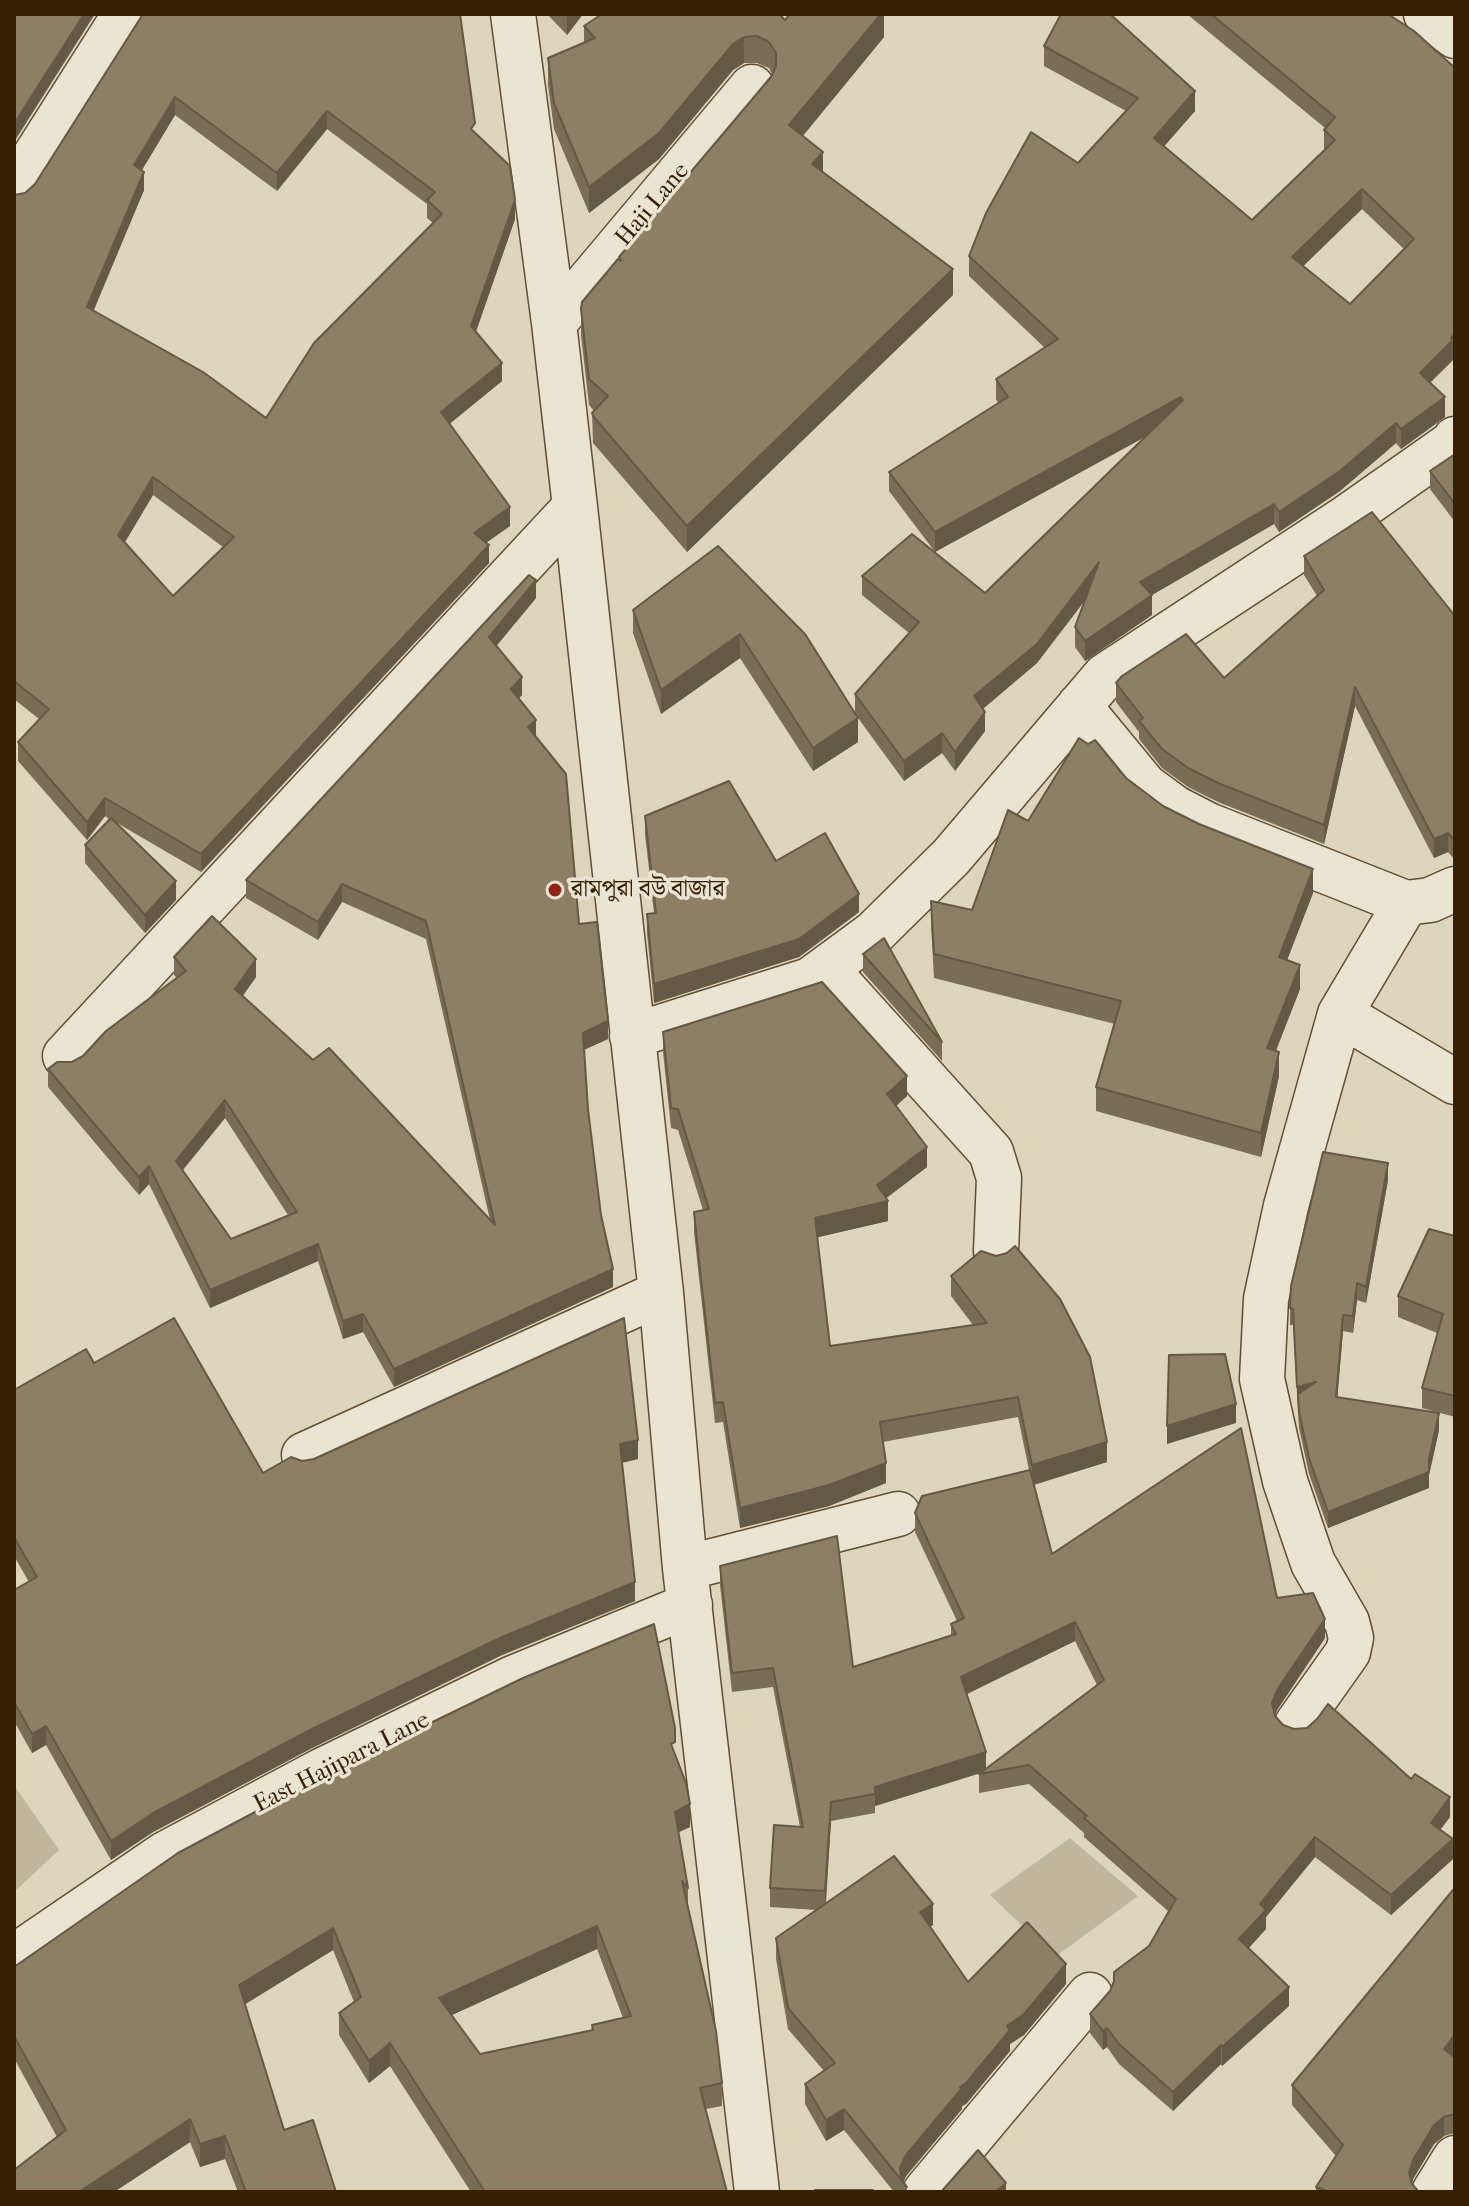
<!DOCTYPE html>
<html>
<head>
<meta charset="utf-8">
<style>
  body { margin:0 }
  #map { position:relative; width:1469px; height:2206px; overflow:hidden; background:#ded6bc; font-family:"IM FELL French Canon",serif }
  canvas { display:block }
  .frame { position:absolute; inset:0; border:16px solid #362003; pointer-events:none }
</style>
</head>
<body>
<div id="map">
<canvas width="1469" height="2206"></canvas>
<div class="frame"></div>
</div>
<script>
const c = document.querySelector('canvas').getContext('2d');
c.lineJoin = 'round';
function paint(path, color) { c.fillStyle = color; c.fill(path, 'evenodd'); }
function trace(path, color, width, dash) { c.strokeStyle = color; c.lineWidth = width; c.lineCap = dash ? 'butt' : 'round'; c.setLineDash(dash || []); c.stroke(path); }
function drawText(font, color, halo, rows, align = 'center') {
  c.font = font + ' "IM FELL French Canon","Noto Serif Bengali",serif'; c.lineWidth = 7; c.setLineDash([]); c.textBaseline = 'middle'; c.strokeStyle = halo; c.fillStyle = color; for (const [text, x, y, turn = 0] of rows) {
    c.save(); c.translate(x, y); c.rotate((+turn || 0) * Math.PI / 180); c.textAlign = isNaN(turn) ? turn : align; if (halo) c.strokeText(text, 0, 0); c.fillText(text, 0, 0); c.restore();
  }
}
const green = new Path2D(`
  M14 1785 59 1850 14 1892Z
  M1070 1838 1138 1896 1055 1957 990 1895Z`);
const minor = new Path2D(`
  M513 14 554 323 575 507 661 1293 685 1568 757 2192
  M1426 14 1455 36
  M14 189 125 14
  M554 323 752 87
  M1079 706 1145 786 1175 808 1208 825 1406 903 1430 900 1455 889
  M827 970 991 1152 999 1178 996 1251
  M1340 1014 1455 1082
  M632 1036 810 980 874 933 951 857 1105 676 1343 520 1454 442 1455 439
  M65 1056 575 507
  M304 1455 661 1293
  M685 1568 898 1514
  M1297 1724 1348 1652 1351 1638 1347 1622 1313 1563 1285 1481 1262 1379 1266 1299 1286 1206 1340 1014 1406 903
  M14 1957 165 1854 323 1770 513 1678 690 1605
  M925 2192 1090 1995
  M1434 2192 1455 2158`);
const wall = new Path2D(`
  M143 14 475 133 515 219 476 332 502 381 449 424 510 526 486 543 489 563 201 872 117 823 176 900 145 933 85 863V845L109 819 105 816 87 840 18 761V742L39 719 14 699V195L25 193 35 184ZM175 115 277 191 327 129 427 204V218L433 223 266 418 94 310 144 190 142 170ZM153 495 223 547 173 596 124 543Z
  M547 14H583L567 35Z
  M884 14V37L803 136 823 172 953 295 687 552 593 443 592 413 594 411 589 405 581 335V309L772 74 769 68 757 63H744L733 70 659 159 589 213 554 129 548 85V58L584 43V26L785 20Z
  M1187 14H1388L1455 68V353L1453 355V360L1430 383 1445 417 1401 449 1396 443 1340 491 1279 532 1274 524 1152 595V615L1085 661 1075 647V627L1085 600 1037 663 983 709 985 731 955 771 942 753 904 781 858 718V742L813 771 740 658 661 714 633 633V610L718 546 855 713V694L909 633 862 595V576L985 593 1145 437 935 552 889 491V472L998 403 996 399V379L1045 348 969 276V256L1078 163 1126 111 1044 66V46L1195 111 1164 146 1252 220 1324 150V130L1325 128ZM1362 209 1404 249 1350 304 1303 266Z
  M1455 454V522L1430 489V471Z
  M1304 556 1455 616V860L1448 852 1434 858 1355 706 1324 844 1218 802 1188 787 1162 768 1139 739V732L1116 702V683L1224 678 1317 596 1304 575Z
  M536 598 496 646 522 695 519 698 536 737 579 924 608 1039 584 1050 588 1109 601 1215 613 1287 394 1387 363 1332 343 1339 318 1261 210 1308 149 1184 139 1195 48 1087V1069L72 1062 83 1056 177 978 174 975V957L256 977 242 996 490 1220 426 939 342 902 318 940 246 898V880ZM225 1118 288 1215 231 1239 183 1170Z
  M1126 778 1163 806 1313 893 1287 960 1300 989 1276 1051 1279 1076 1261 1157 1096 1111V1087L1115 1024 934 978 931 925V901L972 910 1028 821Z
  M645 816 776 861 859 912 799 957 654 1003 647 933V914L654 913 645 834Z
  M863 954 942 1042V1061L863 972Z
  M663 1032 907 1096 896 1106 927 1167 886 1198 888 1221 817 1237 830 1346 973 1325 951 1296V1276L1107 1462 1034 1485 1052 1554 1277 1598 1325 1638 1277 1710 1275 1716 1283 1725 1450 1817 1440 1830 1453 1859 1391 1915 1315 1857 1266 1917V1929L1249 1948 1289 2006 1222 2066 1221 2064 1173 2111 1119 2064 1107 2047 1103 2050 1090 2033V2014L1149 1946 1169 1912 1084 1837V1833L1029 1784 979 1793V1774L981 1773 875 1806V1813L831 1821 826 1904 933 1925 930 1927 968 1982 1066 1984 1024 2035 1010 2044V2051L966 2104 962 2106V2109L906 2176 903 2182 907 2187V2192H894L844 2130 826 2141 805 2104V2084L824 2071 788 2029 776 1959V1938L817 1910 770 1907V1888L800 1827 773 1687 732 1692 720 1585V1566L853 1667 951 1636V1624L957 1621 915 1532V1513L1029 1470 1018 1417 883 1442 886 1483 829 1506 740 1528 723 1422 715 1423 694 1232V1212L703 1210 678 1130 671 1128 663 1052ZM1075 1641 1097 1685 986 1769 966 1694Z
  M1388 1180 1366 1303 1357 1300 1353 1333 1343 1331 1337 1398 1439 1430 1429 1475V1488L1328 1528 1309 1474 1299 1428 1293 1325H1290V1308Z
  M1455 1236V1417L1422 1408V1388L1437 1333 1398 1317V1296Z
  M94 1363 263 1473 302 1461 638 1459 622 1463 635 1601 502 1655 312 1748 153 1832 111 1860 46 1745 32 1753 14 1721V1590L29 1582 14 1556V1390Z
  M675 1754 690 1827 678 1832 688 1888V1906L722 2083V2106L706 2109 727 2192H471L390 2066 369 2083 339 2035V2013L354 2002 333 1950 245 2004 284 2130 336 2192H238L225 2159 200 2167 190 2142 114 2192H14L57 2137 14 2058V1967ZM597 1949 623 2018 592 2025V2030L480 2054 451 2015Z
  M1452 2056 1455 2058V2133L1444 2136 1434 2144 1413 2179 1412 2184 1419 2192H1316V2187L1336 2156 1292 2105V2085Z`);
const shadedWall = new Path2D(`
  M84 14H95L14 142V124Z
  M567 14H583L567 35Z
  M881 14H884V37L789 152V125Z
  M744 37V63L733 70 659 159 589 213V187L733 44Z
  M1195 91V111L1154 158V138Z
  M175 97V115L134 183V165Z
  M327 111V129L277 191V173Z
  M823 152V179L812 164Z
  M144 172V190L87 325V307Z
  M1362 189V209L1292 277V257Z
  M515 200V219L471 345V326Z
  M953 269V295L687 552V526Z
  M1455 333V353L1453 355V360L1420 392V373Z
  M502 363V381L441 431V412Z
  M1181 397V417L935 552V532Z
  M1445 397V417L1401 449V429Z
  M1396 423V443L1340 491 1279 532V512Z
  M153 477V495L118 554V535Z
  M1274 504V524L1140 602V582Z
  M510 507V526L474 551V533Z
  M489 545V563L201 872V854Z
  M1099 562V582L1037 663 974 716V696Z
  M536 580V598L489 655V637Z
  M1152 595V615L1085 661V641Z
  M740 634V658L661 714V690Z
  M522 677V695L511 707V689Z
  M1355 687V706L1324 844V825Z
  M985 712V731L955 771V752Z
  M858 718V742L813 771V748Z
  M536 720V738L528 727Z
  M942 733V753L904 781V761Z
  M105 798V816L87 840V822Z
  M1448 833V852L1434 858V839Z
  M1313 869V893L1279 981V957Z
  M176 881V900L145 933V915Z
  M342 884V902L318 940V922Z
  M859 894V912L799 957 654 1003V984Z
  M256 959V977L235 1007V989Z
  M1300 965V989L1267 1072V1048Z
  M608 1021V1039L583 1050V1033Z
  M1279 1052V1076L1261 1157V1133Z
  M907 1076V1096L887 1114V1094Z
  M225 1100V1118L176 1178V1161Z
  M927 1147V1167L880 1203 888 1201V1221L815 1238V1218L877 1185Z
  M1388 1163V1180L1366 1303V1287Z
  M149 1166V1184L139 1195V1177Z
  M318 1244V1261L210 1308V1290Z
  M613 1269V1287L394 1387V1369Z
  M1357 1283V1300L1353 1333V1316Z
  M363 1314V1332L343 1339V1321Z
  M1343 1315V1331L1336 1414V1397Z
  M1316 1382 1298 1394 1297 1404V1387Z
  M1236 1404V1423L1167 1444V1426Z
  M1439 1413V1430L1429 1475V1488L1328 1528V1512L1429 1459Z
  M638 1440V1459L620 1463V1444Z
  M1107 1442V1462L1032 1485V1465Z
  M886 1463V1483L829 1506 740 1528V1508Z
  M635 1582V1601L502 1655 312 1748 153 1832 111 1860V1841L153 1813 312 1729 502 1637Z
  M1325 1619V1638L1277 1710 1272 1722V1703L1277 1690Z
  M1075 1622V1641L961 1697V1677Z
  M46 1726V1745L32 1753V1734Z
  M986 1752V1771L875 1806V1787Z
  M1450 1797V1817L1431 1842V1823Z
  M831 1802V1821L825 1910V1891Z
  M690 1804V1827L675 1834V1812Z
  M1315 1837V1857L1266 1917V1929L1239 1958V1939L1260 1904Z
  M1453 1839V1859L1391 1915V1895Z
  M933 1904V1925L920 1933V1912Z
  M597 1926V1949L439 2021V1998Z
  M333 1928V1950L239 2008V1985Z
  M1066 1964V1984L1024 2035 1010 2044V2051L966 2104 962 2106V2109L906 2176 903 2183 900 2180V2168L906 2155 1007 2026Z
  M1289 1987V2006L1222 2066V2047Z
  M1107 2028V2047L1103 2050V2031Z
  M1455 2034V2053L1444 2068V2049Z
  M390 2043V2066L369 2083V2061Z
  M1221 2045V2064L1173 2111V2092Z
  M844 2109V2130L826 2141V2120Z
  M1444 2117V2136L1434 2144 1413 2179 1409 2192V2173L1413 2160 1434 2125Z
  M190 2119V2142L114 2192H79Z
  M225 2136V2159L200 2167V2144Z
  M1006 2183V2192H995Z`);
const building = new Path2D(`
  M14 14H84L14 124Z
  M143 14H460L475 123 471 129 510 166 515 200 471 326 502 363 441 412 510 507 474 533 489 545 201 854 105 798 87 822 18 742 49 709 14 681V195L25 193 35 184ZM175 97 277 173 327 111 435 192 427 200 442 214 314 343 266 418 203 372 87 307 144 172 134 165ZM153 477 234 537 173 596 118 535Z
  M602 14H779L785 20 790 14H881L789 125 823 152 812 164 953 269 687 526 593 416 592 413 608 396 589 379 581 309 582 302 618 259 621 261 619 257 771 77 776 66V53L769 42 757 36 744 37 733 44 659 133 589 187 554 103 548 58 595 38 584 26Z
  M1061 14H1110L1195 91 1154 138 1252 220 1335 140 1324 130 1335 117 1211 14H1388L1414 31 1455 68V333L1451 338 1453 340 1420 373 1445 397 1401 429 1396 423 1340 471 1279 512 1274 504 1140 582 1152 595 1085 641 1075 627 1099 562 1037 644 974 696 985 712 955 752 942 733 904 761 855 694 919 622 862 576 912 534 985 593 1183 400 1181 397 935 532 889 472 1008 397 996 379 1058 339 969 256 986 213 1031 132 1078 163 1138 98 1044 46ZM1362 189 1414 239 1350 304 1292 257Z
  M1455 454V504L1430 471Z
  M1372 512 1455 616V841L1448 833 1434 839 1355 687 1324 825 1218 783 1188 768 1162 749 1139 721 1143 718 1116 683 1122 676 1186 634 1224 678 1324 590 1304 556Z
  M718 546 805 634 858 718 813 748 740 634 661 690 633 610Z
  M529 575 536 580 489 637 522 677 511 689 536 720 528 727 566 774 579 924 597 922 608 1021 583 1033 588 1109 601 1215 613 1269 394 1369 363 1314 343 1321 318 1244 210 1290 149 1166 139 1177 48 1069 57 1062H72L83 1056 106 1031 186 971 174 957 212 916 256 959 235 989 313 1060 329 1048 495 1225 426 921 342 884 318 922 246 880ZM225 1100 297 1212 231 1239 176 1161Z
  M1079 738 1088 744 1095 740 1126 778 1163 806 1199 824 1313 869 1279 957 1300 965 1267 1048 1279 1052 1261 1133 1096 1087 1121 1001 934 954 931 901 972 910 1008 810 1028 821Z
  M729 781 776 861 825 833 859 894 799 939 654 984 647 914 656 913 645 816Z
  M111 818 176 881 145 915 85 845Z
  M884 938 942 1042 863 954Z
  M822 982 907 1076 887 1094 927 1147 877 1185 888 1201 815 1218 830 1346 987 1323 951 1276 981 1251 996 1256 1007 1253 1015 1246 1060 1299 1090 1357 1107 1442 1032 1465 1018 1397 880 1422 886 1463 829 1485 740 1508 723 1402 715 1403 701 1279 694 1212 709 1209 678 1109 671 1108 663 1032Z
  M1323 1152 1388 1163 1366 1287 1357 1283 1353 1316 1343 1315 1336 1397 1439 1413 1429 1459V1472L1328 1512 1309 1458 1299 1412 1298 1394 1316 1382 1297 1387 1293 1309 1290 1308 1291 1286Z
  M1429 1229 1455 1236V1396L1422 1388 1443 1314 1398 1296Z
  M174 1318 263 1473 291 1457 302 1461 314 1459 624 1318 638 1440 620 1444 635 1582 502 1637 312 1729 153 1813 111 1841 46 1726 32 1734 14 1702V1590L37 1577 14 1537V1390L86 1349 94 1363Z
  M1225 1354 1236 1404 1167 1426 1169 1355Z
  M1241 1428 1277 1598 1313 1593 1325 1619 1277 1690 1272 1703 1275 1716 1283 1725 1294 1729 1307 1728 1317 1719 1328 1704 1411 1779 1415 1774 1450 1797 1431 1823 1453 1839 1391 1895 1315 1837 1260 1904 1266 1910 1239 1939 1289 1987 1222 2047 1221 2045 1173 2092 1119 2044 1107 2028 1103 2031 1090 2014 1110 1991 1114 1981V1972L1149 1946 1176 1899 1084 1818 1087 1816 1029 1765 979 1774 1104 1680 1075 1622 961 1677 986 1752 875 1787V1794L831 1802 825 1891 770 1888 774 1825 803 1827 773 1668 732 1673 720 1566 837 1536 853 1667 956 1634 951 1624 964 1618 915 1513 922 1496 1030 1470 1052 1554Z
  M654 1624 675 1728V1742L671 1744 686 1783 690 1804 675 1812 688 1888 682 1881 716 2031 722 2083 700 2088 727 2192H485L390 2043 369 2061 339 2013 361 1997 333 1928 239 1985 284 2130 313 2120 336 2192H246L225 2136 200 2144 190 2119 79 2192H14V2170L66 2130 14 2036V1967L178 1853 334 1770 523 1678ZM597 1926 631 2016 592 2025 593 2030 480 2054 439 1998Z
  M894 1856 933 1904 920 1912 968 1982 1027 1922 1066 1964 1024 2014 1007 2026 1010 2030 966 2083 960 2087 962 2088 906 2155 900 2168 901 2179 907 2187 844 2109 826 2120 805 2084 835 2063 788 2008 776 1938Z
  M1453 1890 1455 1891V2034L1444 2049 1455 2058V2114L1444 2117 1434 2125 1413 2160 1409 2173 1412 2184 1419 2192H1330L1316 2187 1343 2145 1292 2085Z
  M978 2150 1006 2183 995 2192H941Z
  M815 2190H873L874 2192H815Z`);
const markers = [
  [555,890,8,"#8f2418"]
];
const streetNames = [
  ["Haji Lane",653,205,-50],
  ["East Hajipara Lane",342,1763,-27]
];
const poiNames = [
  ["রামপুরা বউ বাজার",571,890]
];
paint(green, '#c1b79d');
trace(minor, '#604e31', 47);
trace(minor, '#eae4d3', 44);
paint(wall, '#796d55');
paint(shadedWall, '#635945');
paint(building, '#8d7f63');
trace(building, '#635945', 2);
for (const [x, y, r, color] of markers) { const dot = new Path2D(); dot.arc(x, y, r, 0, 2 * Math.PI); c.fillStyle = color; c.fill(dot); trace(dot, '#eae4d3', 3); }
drawText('24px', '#362003', '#eae4d3', streetNames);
drawText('24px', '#362003', '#eae4d3', poiNames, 'left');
</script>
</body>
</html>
